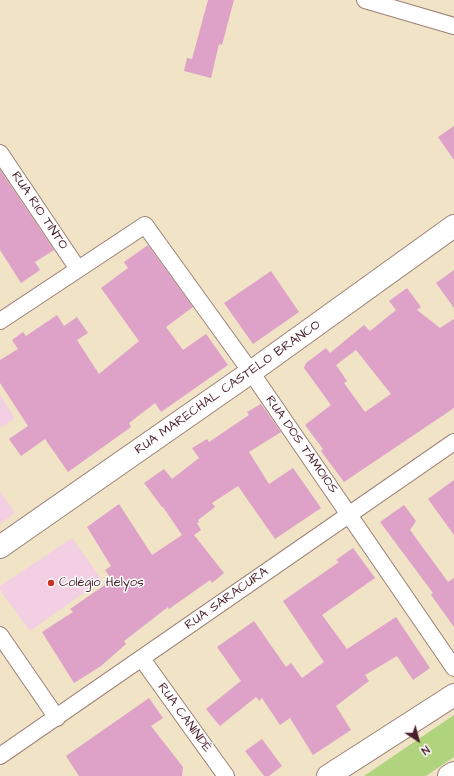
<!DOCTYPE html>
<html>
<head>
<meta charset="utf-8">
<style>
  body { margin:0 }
  #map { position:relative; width:454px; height:776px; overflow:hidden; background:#f0e3c6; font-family:"Architects Daughter",sans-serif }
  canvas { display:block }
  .north { position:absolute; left:398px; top:720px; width:40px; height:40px; -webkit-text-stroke:3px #fff; paint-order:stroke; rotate:144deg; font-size:11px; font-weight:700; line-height:16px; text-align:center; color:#4a1f2b }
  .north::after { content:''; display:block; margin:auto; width:14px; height:18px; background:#4a1f2b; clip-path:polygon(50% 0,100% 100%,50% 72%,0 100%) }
</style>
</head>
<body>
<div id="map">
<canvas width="454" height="776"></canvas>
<div class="north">N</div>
</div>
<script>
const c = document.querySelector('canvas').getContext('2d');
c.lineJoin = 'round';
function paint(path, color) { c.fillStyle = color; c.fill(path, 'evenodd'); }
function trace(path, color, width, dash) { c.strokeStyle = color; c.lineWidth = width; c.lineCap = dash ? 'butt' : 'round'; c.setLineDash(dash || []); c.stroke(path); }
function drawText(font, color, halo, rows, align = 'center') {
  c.font = font + ' "Architects Daughter",sans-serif'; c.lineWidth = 3; c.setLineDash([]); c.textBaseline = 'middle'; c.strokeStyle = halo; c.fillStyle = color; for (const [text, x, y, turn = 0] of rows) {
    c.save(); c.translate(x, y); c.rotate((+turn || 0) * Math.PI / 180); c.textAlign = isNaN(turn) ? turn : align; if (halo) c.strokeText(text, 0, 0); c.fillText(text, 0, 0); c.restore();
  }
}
const built = new Path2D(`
  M0 395 15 418 0 428Z
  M0 491 15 513 0 524Z
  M72 538 102 580 30 631 0 590V586Z`);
const green = new Path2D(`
  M454 715V757L426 776H364Z`);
const building = new Path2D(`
  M208 0H234L222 45 219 44 211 78 184 71 187 58 192 59Z
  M454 126V160L438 137Z
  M0 170 54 250 35 262 40 270 21 283 0 250Z
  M148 245 193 307 166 327 183 350 206 334 228 365 161 412 155 403 129 423 131 427 68 472 45 439 21 456 9 439 28 426 0 383V360L18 349 12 340 23 332 26 336 57 315 64 326 77 317 88 333 77 340 99 374 139 341 101 288 128 268 124 262Z
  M454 270V308L436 283Z
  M271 271 299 312 253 344 224 303Z
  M407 288 421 307 417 310 440 328 454 319V408L344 482 321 451 323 449 305 425 331 405 304 368 306 363 326 348 330 353 364 325 370 331 396 310 389 301ZM356 350 391 394 365 412 344 383 347 381 336 365Z
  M261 404 281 432 249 452 269 484 293 468 321 508 275 539 238 486 212 503 215 507 198 520 199 522 197 523 201 530 194 535 224 573 212 583 210 580 169 609 168 607 124 641 126 644 101 666 74 683 42 632 73 612 70 609 112 580 105 570 111 566 87 527 119 504 152 555 182 535 163 507H162L144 483 164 469 172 479 199 458 192 448 207 439 209 442 249 415 247 412Z
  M454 480V535L428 499Z
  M404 505 416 521 410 530 448 582 454 578V627L431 595 433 593 380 522Z
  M353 548 375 578 322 615 347 649 396 617 430 668 413 680 397 656 365 675 369 681 336 706 351 730 313 755 290 718 280 725 262 698 259 701 256 697 220 726 206 709 241 681 217 647 254 621 286 667 291 663 302 678 324 662 283 601 339 562 336 560Z
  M149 698 163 718 151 726 183 767 182 776H79L66 756Z
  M262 739 282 766 269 776H264L245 751Z`);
const street = new Path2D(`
  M365 0 454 26
  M0 153 78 269
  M0 321 145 225 251 372 454 668
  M0 635 57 718
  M142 659 226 776
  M0 756 454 442`);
const secondary = new Path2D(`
  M0 547 251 372 454 226`);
const primary = new Path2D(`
  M328 776 454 695
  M449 776 454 773`);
const markers = [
  [51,583,4,"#c8321e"]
];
const streetNames = [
  ["RUA RIO TINTO",39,211,56],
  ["RUA MARECHAL CASTELO BRANCO",228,388,-35],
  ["RUA DOS TAMOIOS",301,445,55],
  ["RUA SARACURA",227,599,-35],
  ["RUA CANINDÉ",184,718,54]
];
const poiNames = [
  ["Colégio Helyos",59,583]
];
paint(built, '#f2cfe2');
paint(green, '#b0d47d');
paint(building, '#dea1c8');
trace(street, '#9d8178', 18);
trace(secondary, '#9d8178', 24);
trace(primary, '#9d8178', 24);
trace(street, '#fff', 16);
trace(secondary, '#fff', 22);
trace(primary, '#fff', 22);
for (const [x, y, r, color] of markers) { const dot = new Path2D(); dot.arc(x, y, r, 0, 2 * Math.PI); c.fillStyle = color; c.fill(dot); trace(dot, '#fff', 1.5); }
drawText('13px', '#4a1f2b', '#fff', streetNames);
drawText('13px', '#4a1f2b', '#fff', poiNames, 'left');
</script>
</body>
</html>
